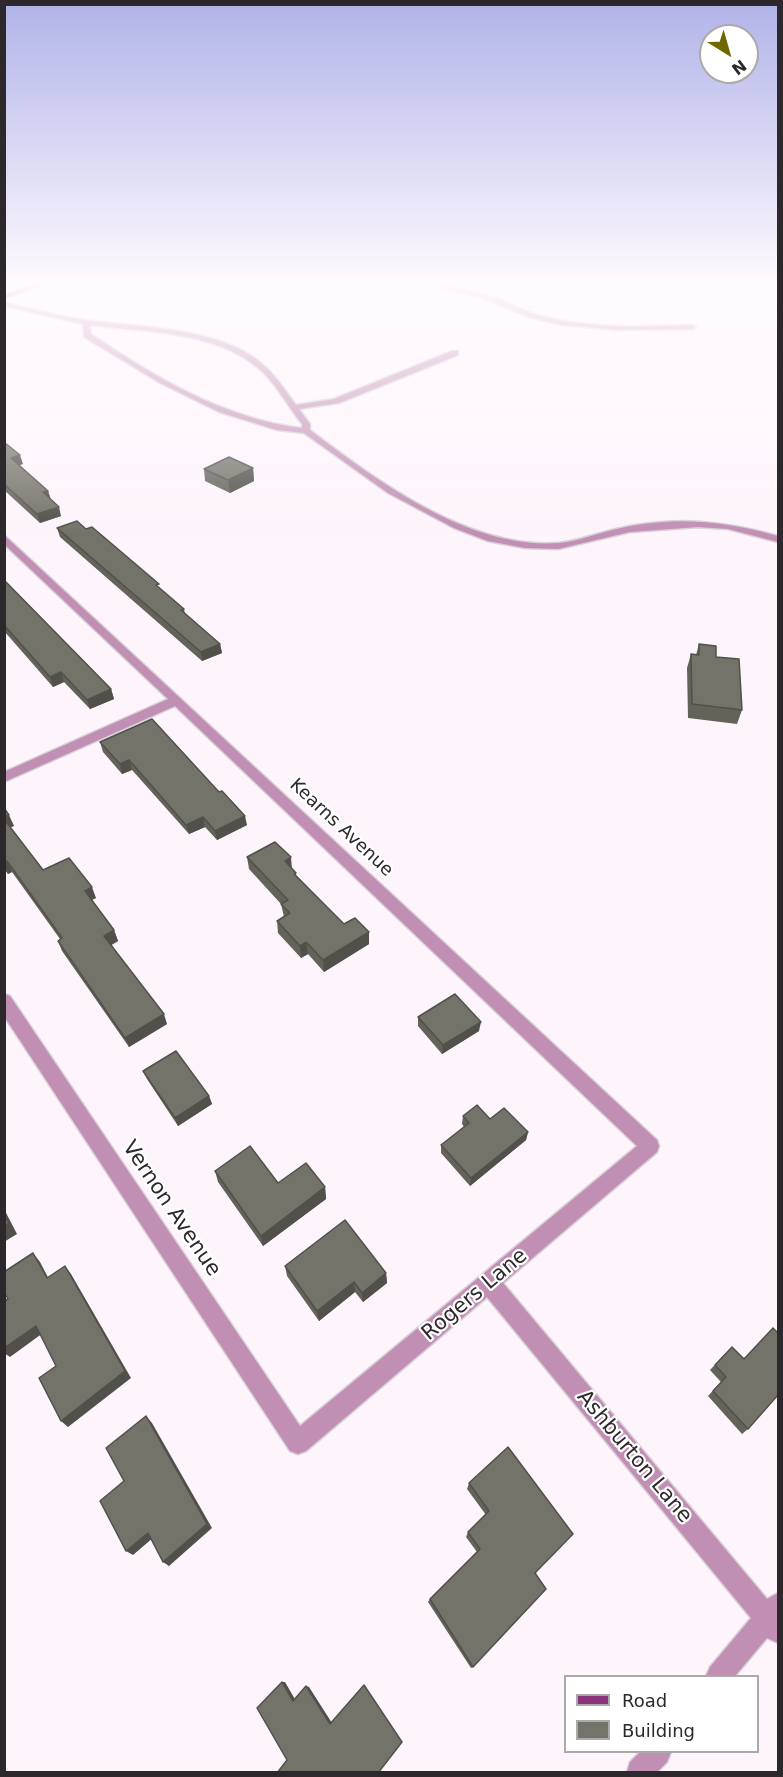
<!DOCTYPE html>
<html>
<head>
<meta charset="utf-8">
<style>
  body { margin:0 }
  #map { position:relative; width:783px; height:1777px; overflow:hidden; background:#fef5fc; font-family:"DejaVu Sans",sans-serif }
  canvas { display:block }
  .frame { position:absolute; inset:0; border:6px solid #2c282b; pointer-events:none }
  .legend { position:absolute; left:564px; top:1675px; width:195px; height:78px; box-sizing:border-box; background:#fff; border:2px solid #aba9aa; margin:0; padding:8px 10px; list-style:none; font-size:18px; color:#2c282b }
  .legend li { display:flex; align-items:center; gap:12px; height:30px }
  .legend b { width:30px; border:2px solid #aba9aa }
  .north { position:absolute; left:699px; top:24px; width:60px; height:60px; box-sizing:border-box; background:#fff; border:2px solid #aba9aa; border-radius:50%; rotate:143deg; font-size:16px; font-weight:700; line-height:24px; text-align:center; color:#2c282b }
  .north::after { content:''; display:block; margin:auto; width:21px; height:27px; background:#6f6700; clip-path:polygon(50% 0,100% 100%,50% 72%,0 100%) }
</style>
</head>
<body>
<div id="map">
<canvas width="783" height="1777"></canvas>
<div class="frame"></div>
<ul class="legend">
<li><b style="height:8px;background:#8b337a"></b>Road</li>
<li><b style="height:16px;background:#747369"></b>Building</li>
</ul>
<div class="north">N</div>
</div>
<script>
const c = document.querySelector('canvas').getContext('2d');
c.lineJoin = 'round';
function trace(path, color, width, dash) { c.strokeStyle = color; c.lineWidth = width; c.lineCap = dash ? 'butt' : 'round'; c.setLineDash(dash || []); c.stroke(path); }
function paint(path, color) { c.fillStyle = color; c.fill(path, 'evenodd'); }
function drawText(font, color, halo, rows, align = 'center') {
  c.font = font + ' "DejaVu Sans",sans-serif'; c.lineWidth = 4.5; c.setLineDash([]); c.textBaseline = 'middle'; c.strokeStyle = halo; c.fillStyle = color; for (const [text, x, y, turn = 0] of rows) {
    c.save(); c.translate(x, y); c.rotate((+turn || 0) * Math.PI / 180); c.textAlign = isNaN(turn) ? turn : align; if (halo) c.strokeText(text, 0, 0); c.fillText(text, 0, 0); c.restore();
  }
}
const street = new Path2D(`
  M426 284C452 284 478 291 502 300 515 306 527 312 541 316 589 329 642 327 692 325L696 327 692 329 618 330 562 325 528 317 482 298Z
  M4 302C31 309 58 316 85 320 135 327 206 327 250 355 270 367 282 386 296 405L334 399 452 351H458V355L339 403 299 409 310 424V430C377 481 470 550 559 543 580 541 600 532 621 528 676 516 725 521 778 536V542L728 529 698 527 630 532 558 549 525 548 488 541 454 528 388 493 304 433 277 430 219 412 160 383 84 337 83 324 12 308 4 306ZM90 325C144 332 213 331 257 367 276 382 287 406 302 424V428C225 419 154 377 91 334Z
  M4 535 657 1140 659 1146 657 1152 503 1283 767 1599 778 1593V1643L767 1638 735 1676H706L710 1667 751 1618 487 1297 306 1451 298 1454 290 1451 4 1016V994L10 996 300 1426 637 1146 175 706 4 782V772L168 699 4 544Z
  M640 1752H671L667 1762 657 1772H627L630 1762Z`);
const primary = new Path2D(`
  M35 284H46L4 299V295Z`);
const wall = new Path2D(`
  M4 442 23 464 19 465 48 491 51 500 61 516 40 523 4 490Z
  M253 468 254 481 230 493 205 481 204 469Z
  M57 528 160 588 184 609 185 614 220 644 222 653 202 661 60 537Z
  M4 580 111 689 114 699 90 709 64 682 53 687 4 631Z
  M699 644 716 657 742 710 737 724 688 718 687 668 691 654 696 655Z
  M100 742 247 825 217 840 205 827 189 834 132 770 122 774 103 752Z
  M4 808 14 826 10 827 43 870 96 898 92 900 114 930 118 941 111 945 167 1024 129 1047 62 951 58 941 60 939 12 872 8 874 4 869Z
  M247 857 292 868 297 876 344 924 369 944 324 972 308 954 301 958 278 933 277 921 284 917 281 904 249 869Z
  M418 1017 479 1031 442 1054 418 1026Z
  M143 1071 209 1096 212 1104 178 1126 147 1079Z
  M463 1116 490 1119 528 1132 526 1140 470 1186 441 1153V1145L464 1127 462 1124Z
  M215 1171 278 1183 325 1187 326 1199 263 1246 218 1182Z
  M285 1266 386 1273 387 1283 363 1302 355 1292 319 1321 287 1276Z
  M732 1347 748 1429 742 1434 708 1396 721 1382 710 1370Z
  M469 1483 535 1573 473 1667 471 1668 428 1602 430 1599 477 1552 466 1537 468 1532 486 1515 467 1489Z`);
const shadedWall = new Path2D(`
  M20 455 23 464 13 467 11 458Z
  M253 468 254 481 230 493 228 480Z
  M48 491 51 500 43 492Z
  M59 507 61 516 40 523 37 514Z
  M220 644 222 653 202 661 201 652Z
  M61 672 64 682 53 687 50 677Z
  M111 689 114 699 90 709 87 700Z
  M129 760 132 770 122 774 120 764Z
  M9 815 14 826 8 828 4 820V817Z
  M245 816 247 825 217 840 215 831Z
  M203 817 205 827 189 834 186 825Z
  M291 857 292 870 285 861Z
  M7 861 12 872 8 874 4 866V863Z
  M92 887 96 898 89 901 85 891Z
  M114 930 118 941 108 947 104 936Z
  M369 932V944L324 972 323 960Z
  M306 942 308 954 301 958 300 946Z
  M164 1014 167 1024 129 1047 125 1038Z
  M481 1022 479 1031 442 1054 443 1045Z
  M209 1096 212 1104 178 1126 175 1118Z
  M528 1132 526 1140 470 1186 471 1178Z
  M325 1187 326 1199 263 1246 261 1236Z
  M4 1209 17 1234 4 1242Z
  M33 1253 40 1262 53 1287 47 1278Z
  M65 1266 71 1274 131 1378 68 1427 61 1421Z
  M386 1273 387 1283 363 1302 362 1293Z
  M354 1282 355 1292 319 1321 317 1311Z
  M36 1326 43 1333 10 1357 4 1353V1348Z
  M146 1416 152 1423 212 1528 169 1566 163 1562Z
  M148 1533 154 1537 133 1555 126 1551Z
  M282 1682H285L296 1701H293Z
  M306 1686 309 1687 332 1723 330 1724Z`);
const building = new Path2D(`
  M4 442 20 455 11 458 48 491 43 492 59 507 37 514 4 484Z
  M229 457 253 468 228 480 204 469Z
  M77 521 86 529 92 527 159 584 156 585 184 609 181 610 220 644 201 652 57 528Z
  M4 580 111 689 87 700 61 672 50 677 4 625Z
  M699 644 716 646V657L739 659 742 710 692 704 691 654 699 655Z
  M152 719 219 792 222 791 245 816 215 831 203 817 186 825 129 760 120 764 100 742Z
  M4 808 9 815 4 817Z
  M4 819 43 870 69 858 92 887 85 891 114 930 104 936 164 1014 125 1038 58 941 62 938 7 861 4 863Z
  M275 842 291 857 285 861 296 873 294 874 344 924 355 918 369 932 323 960 306 942 300 946 277 921 290 913 281 904 288 900 247 857Z
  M455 994 481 1022 443 1045 418 1017Z
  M176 1051 209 1096 175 1118 143 1071Z
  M477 1105 490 1119 504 1108 528 1132 471 1178 441 1145 469 1123 463 1116Z
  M250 1146 278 1183 306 1163 325 1187 261 1236 215 1171Z
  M4 1215 9 1223 4 1226Z
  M345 1220 386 1273 362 1293 354 1282 317 1311 285 1266Z
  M33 1253 47 1278 65 1266 125 1371 61 1421 39 1378 56 1366 36 1326 4 1348V1301L8 1299 4 1292V1272Z
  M773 1328 778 1333V1395L748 1429 713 1391 726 1377 715 1365 732 1347 744 1359Z
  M146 1416 207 1524 163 1562 148 1533 126 1551 100 1501 124 1481 106 1448Z
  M508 1447 573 1534 535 1573 546 1589 473 1667 430 1599 480 1549 468 1532 489 1511 469 1483Z
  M282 1682 293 1701 306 1686 330 1724 364 1685 402 1742 378 1773H277L287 1760 257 1708Z`);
const streetNames = [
  ["Kearns Avenue",341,828,43]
];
const nearStreetnames = [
  ["Vernon Avenue",171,1209,56],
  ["Rogers Lane",475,1295,-40],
  ["Ashburton Lane",634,1457,50]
];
trace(street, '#d8d0d6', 3);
trace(primary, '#d8d0d6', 3);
paint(street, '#c18fb4');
paint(primary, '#8b337a');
paint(wall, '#64635a');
paint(shadedWall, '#51504a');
paint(building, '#747369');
trace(building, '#51504a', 1.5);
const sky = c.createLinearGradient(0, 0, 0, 533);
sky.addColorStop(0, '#b0b3e8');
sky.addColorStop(0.53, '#fffafe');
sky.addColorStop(1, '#fffafe00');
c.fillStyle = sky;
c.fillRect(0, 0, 783, 533);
drawText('18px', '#2c282b', '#fff', streetNames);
drawText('21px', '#2c282b', '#fff', nearStreetnames);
</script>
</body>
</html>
